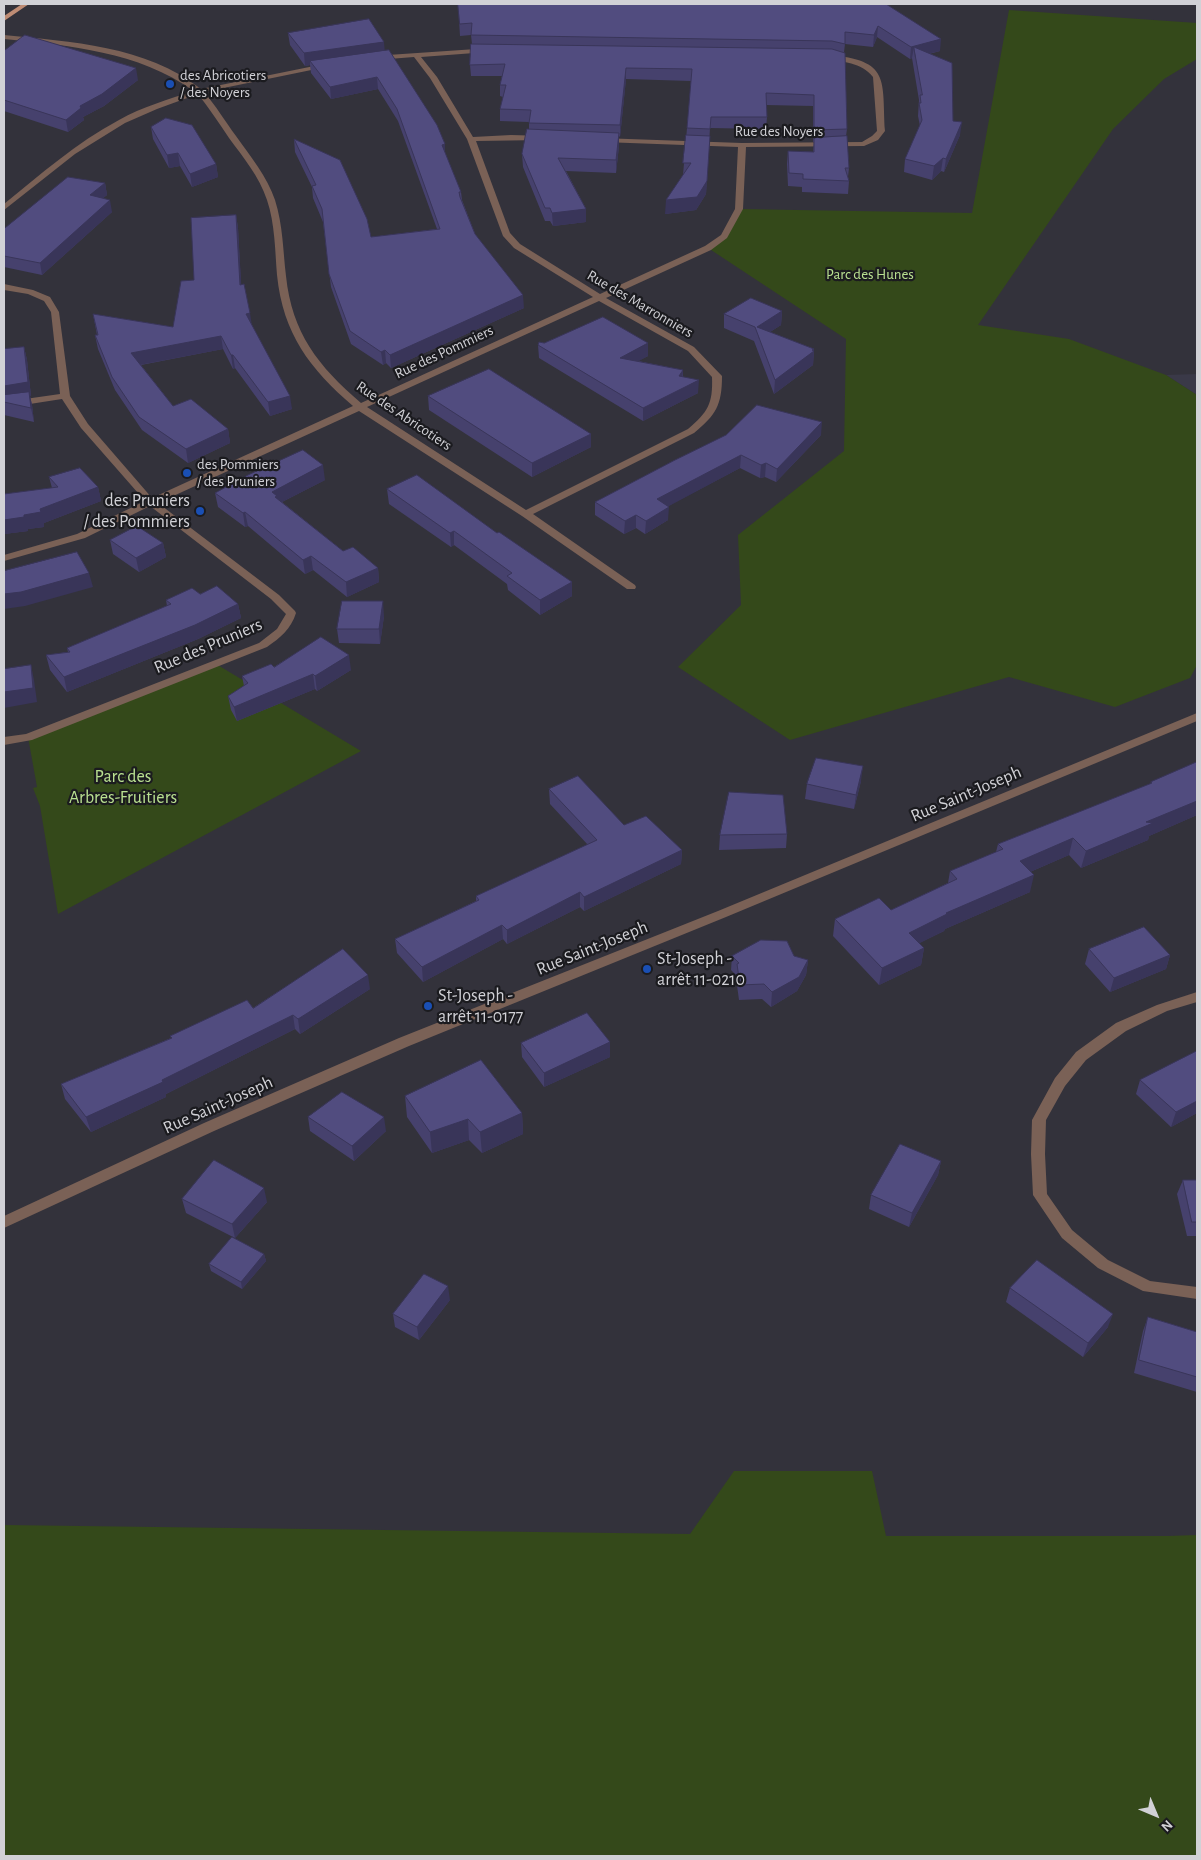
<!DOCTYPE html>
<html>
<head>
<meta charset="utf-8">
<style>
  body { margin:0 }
  #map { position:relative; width:1201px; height:1860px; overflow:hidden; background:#33323b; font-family:"Alegreya Sans",sans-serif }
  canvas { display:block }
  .frame { position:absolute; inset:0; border:5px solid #d1d1d6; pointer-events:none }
  .north { position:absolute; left:1131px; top:1790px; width:50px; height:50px; -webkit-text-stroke:4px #1b1b1f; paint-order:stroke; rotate:135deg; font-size:14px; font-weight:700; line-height:20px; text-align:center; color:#d1d1d6 }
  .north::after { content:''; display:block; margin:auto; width:18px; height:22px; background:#d1d1d6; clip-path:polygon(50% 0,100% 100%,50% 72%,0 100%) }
</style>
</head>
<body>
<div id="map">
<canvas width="1201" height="1860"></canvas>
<div class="frame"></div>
<div class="north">N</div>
</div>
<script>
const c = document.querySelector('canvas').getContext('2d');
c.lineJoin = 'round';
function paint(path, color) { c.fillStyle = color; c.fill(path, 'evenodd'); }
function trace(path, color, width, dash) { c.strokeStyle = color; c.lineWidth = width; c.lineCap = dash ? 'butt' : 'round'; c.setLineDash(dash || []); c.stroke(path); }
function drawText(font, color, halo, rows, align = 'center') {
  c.font = font + ' "Alegreya Sans",sans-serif'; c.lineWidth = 4.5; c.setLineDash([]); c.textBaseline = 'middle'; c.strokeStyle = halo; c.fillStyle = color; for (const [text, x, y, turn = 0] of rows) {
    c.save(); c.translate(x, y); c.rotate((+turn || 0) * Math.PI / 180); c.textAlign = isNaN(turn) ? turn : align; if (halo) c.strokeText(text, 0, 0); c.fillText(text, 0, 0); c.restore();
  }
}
const built = new Path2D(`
  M1197 374V395L1166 375Z`);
const green = new Path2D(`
  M1009 10 1197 23V59L1164 79 1113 129 978 325 1069 339 1166 375 1197 395V665L1190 678 1115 707 1009 677 790 740 678 667 741 605 738 535 844 451 846 339 708 248 724 236 739 209 972 213Z
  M216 664 361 751 58 914 40 806 33 788 37 787 28 737Z
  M734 1471H872L886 1536H1168L1197 1535V1856H4V1525L690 1534Z`);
const minor = new Path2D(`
  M4 35C71 42 145 45 201 89L329 63 330 65 326 67 204 92C216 106 225 121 236 136 250 156 267 176 275 200 283 225 283 251 286 276 292 333 318 366 361 403L593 297 514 248 503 236 467 139 430 78 414 57 376 60 372 58 373 56 491 48 492 50 488 52 421 57 437 77 473 137 511 135 546 136 547 138 543 140 476 141 510 233 520 244 600 294 705 246 721 235 735 209 738 147 603 142H600V138L742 143 862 142 872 136 877 131 873 77C861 62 843 62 825 59V55H828C891 60 882 80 885 131L878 140 864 146 746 147 743 209 727 238 711 250 606 298 694 347 722 376C722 405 716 415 694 433L533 514 635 585 636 587 635 589H627L522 516 359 411 158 503 279 595 295 611 296 613C291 629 280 638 267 647L32 740 4 745V737L26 734 259 643 277 629 286 614 271 599 150 506 85 538 4 561V555L77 534 145 501 81 428 62 399 4 408V402L60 394 51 312 44 301 28 294 4 290V284L33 290 50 297 59 312 70 396 88 424 152 498 353 406C310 369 283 334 277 275 275 250 275 224 267 200 259 176 243 157 229 138 219 123 209 108 198 94L157 109 125 123 75 154 4 210V204C41 174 76 143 119 120 142 107 169 99 194 91 137 51 71 46 4 39ZM599 301 688 351 712 377C713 404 708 412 688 429L526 510 367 407Z
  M1197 713V721L726 917 409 1046 214 1131 4 1228V1216L204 1123 399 1038 718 911Z
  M1197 992V1002L1167 1011 1126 1031 1086 1060 1065 1086 1046 1120 1045 1154 1047 1194 1072 1230 1108 1260 1150 1281 1197 1287V1299L1143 1291 1098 1268 1062 1238 1033 1195 1031 1154 1032 1120 1055 1078 1076 1052 1116 1023 1157 1005Z`);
const major = new Path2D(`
  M22 4H29L4 21V16Z`);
const wall = new Path2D(`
  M458 4H886L940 51 929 54 953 121 960 135 944 172 941 171 932 180 904 172 905 159 920 126 918 116 919 100 912 58 910 59 877 37 873 47 845 44 844 52 847 129 846 136 849 168 848 177 849 181 848 194 802 192V187L788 186 787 164 788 151 813 152 814 142H813V106L766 105 767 117 766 129 710 128 706 194 696 210 665 214 683 175 691 81 626 79 620 137 619 136V146L616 173 566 171 586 209V222L553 226 550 221H545L523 167 522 154 529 129V122L500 121V109L503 97 500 96V85L502 76H471L470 65 472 44 471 35 460 36Z
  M288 33 384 51 445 153 461 192 462 200 475 234 524 308 391 368 386 363 383 365 351 344 331 287 323 222 313 198 312 187 295 152 294 139 371 237 437 229 398 121 378 89 331 99 311 73 310 65 305 66 290 45Z
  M4 51 138 80 104 106 83 117 84 120 68 132 4 111Z
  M151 127 216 164 218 177 192 187 180 166 169 168 153 139Z
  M105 183 107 195 103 198 112 212 42 275 4 267V229Z
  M236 215 238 228 241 285 251 324 292 409 270 416 235 368 233 369 223 349 141 365 173 406 228 429 230 443 188 463 142 430 115 390 98 349 95 335H97L93 314 173 327 194 280Z
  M782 311 781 325 770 332 814 349 813 365 774 394 754 341 724 328V314Z
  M538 345 648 356 638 361 683 370V377L698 393 643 421 539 358Z
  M24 347 27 360 31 396H30L32 405 34 422 4 415V349Z
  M428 396 591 434V447L532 477 429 410Z
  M821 435 776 482 765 477 760 478 740 468 668 506V520L645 534 636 528 624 534 595 515V502L675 460Z
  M49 477 98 487 101 501 44 523V527L28 529V531L4 534 52 488Z
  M325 480 282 502 343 551 378 568 379 582 347 597 313 570 305 574 248 526 245 527 218 507 215 493Z
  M387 489 497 533 572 582V596L540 615 508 590 507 584 454 545 451 547 389 504Z
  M110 540 163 543 166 557 139 572 113 554Z
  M200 594 238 604 241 618 198 639 67 692 50 670 46 655 68 652 67 648 167 606 166 600Z
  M384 616 380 644 339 643 337 629Z
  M274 667 351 670 317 691 315 689 237 721 231 710 228 696 244 686 242 676Z
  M1197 762V815L1149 836 1148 840 1081 868 1069 855 1030 872V892L945 929 944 931 919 943 924 948 921 965 879 985 833 936 835 919 891 910 948 883 950 871 996 852 998 844 1150 784 1151 782Z
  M861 781 854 809 805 799 807 784Z
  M549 789 624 825 682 850 681 864 584 911 580 907 507 944 503 939 423 982 397 953 395 939 476 901V896L588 845 550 804Z
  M787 834 786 848 719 850 720 835Z
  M1089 949 1170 955 1166 969 1110 992 1085 964Z
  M732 956H794L808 960 806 975 797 991 771 1007 762 999 739 1000 736 978V975L731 970Z
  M370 989 300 1034 295 1029 166 1094V1097L91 1132 65 1099 61 1084 171 1038 170 1036 253 1008Z
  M521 1043 610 1057 544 1087 522 1057Z
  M1197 1051V1113L1171 1127 1136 1094 1140 1080Z
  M405 1096 522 1113 523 1134 482 1153 469 1140 432 1153 407 1117Z
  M308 1117 386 1131 354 1161 310 1131Z
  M941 1161 938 1175 909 1227 869 1209 871 1195Z
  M1183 1180H1197V1236H1187L1177 1194Z
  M182 1199 267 1202 235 1238 186 1213Z
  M264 1254 266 1261 242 1289 211 1271 209 1264Z
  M1010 1288 1108 1327 1083 1357 1006 1302Z
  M450 1300 419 1340 395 1327 393 1314Z
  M1148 1317 1197 1332V1392L1134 1373 1143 1331Z`);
const shadedWall = new Path2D(`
  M878 26 877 37 873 47 874 35Z
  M941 39 940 51 915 57 914 47 912 58 910 59 911 47Z
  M384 42 385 54 310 61V65L305 66 304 53Z
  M136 68 138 80 104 106 83 117 84 120 68 132 66 120 80 106Z
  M626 68V79L620 137V125Z
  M377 77 378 89 331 99 330 87Z
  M962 122 960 135 944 172 946 159Z
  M619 133V146L616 173V160Z
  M710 136 706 194 696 210 665 214 666 200Z
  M445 144V156L442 145Z
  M178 153 180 166 169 168 167 155Z
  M943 158 941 171 932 180 934 166Z
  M216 164 218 177 192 187 190 174Z
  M105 183 107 195 92 208 90 195Z
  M110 200 112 212 42 275 40 263Z
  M586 209V222L553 226 552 213Z
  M236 215 238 228 242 298 240 285Z
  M523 295 524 308 391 368 390 355Z
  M782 311 781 325 759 339 757 327Z
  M250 313 252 326 246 314Z
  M221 336 223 349 134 366 131 353Z
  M648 343V356L620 371V358Z
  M24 347 27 360 31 396H30L32 405 34 422 31 408 4 400V386Z
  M814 349 813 365 774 394 775 380Z
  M385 350 386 363 383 365 381 352Z
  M231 355H233L235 368 233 369Z
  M683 370 682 383 679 376Z
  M699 380 698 393 643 421V408Z
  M290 396 292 409 270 416 268 402Z
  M822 422 821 435 776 482 777 469Z
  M228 429 230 443 188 463 186 449Z
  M591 434V447L532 477V463Z
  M741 455 740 468 656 513 657 499Z
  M766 463 765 477 760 478 761 465Z
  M323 465 325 480 278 504 272 492Z
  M98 487 101 501 44 523V527L28 529V531L4 534V520L24 515 40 509Z
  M669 507 668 520 645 534 646 521Z
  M245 512 248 526 245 527 243 513Z
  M636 515V528L624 534 625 521Z
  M454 531V545L451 547 450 533Z
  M163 543 166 557 139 572 136 558Z
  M311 556 313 570 305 574 303 560Z
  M378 568 379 582 347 597 346 582Z
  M89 573 93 587 25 606 4 609V594Z
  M572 582V596L540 615V600Z
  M383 601 384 616 380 644 379 629Z
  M238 604 241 618 198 639 67 692 64 677Z
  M349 655 351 670 317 691 315 676Z
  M31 665 34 680 37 702 4 708V692Z
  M313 674 315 689 237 721 234 707Z
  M863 766 861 781 854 809 856 795Z
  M1197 801V815L1149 836 1148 840 1081 868 1086 851 1146 822Z
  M1073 838 1069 855 1016 878 1020 861Z
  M682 850 681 864 584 911V897Z
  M1034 875 1030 892 945 929 944 931 906 950 909 933 946 913Z
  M580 892V907L507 944V930Z
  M502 925 503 939 423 982 422 967Z
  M924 948 921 965 879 985 882 968Z
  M1170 955 1166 969 1110 992 1114 978Z
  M808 960 806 975 797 991 771 1007 772 992Z
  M368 975 370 989 300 1034 298 1019Z
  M293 1015 295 1029 166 1094V1097L91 1132 86 1117Z
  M610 1042V1057L544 1087V1073Z
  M1197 1101V1113L1171 1127 1176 1112Z
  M522 1113 523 1134 482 1153 480 1132Z
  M384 1117 386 1131 354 1161 352 1146Z
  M468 1119 469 1140 432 1153 430 1132Z
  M941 1161 938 1175 909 1227 912 1213Z
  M264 1188 267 1202 235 1238 232 1224Z
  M264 1254 266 1261 242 1289 241 1282Z
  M448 1286 450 1300 419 1340 417 1327Z
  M1113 1314 1108 1327 1083 1357 1088 1343Z`);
const building = new Path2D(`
  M458 4H886L941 39 911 47 878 26 874 35 845 32V44L832 41 471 35 472 23 460 24Z
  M369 19 384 42 304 53 288 33Z
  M25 35 136 68 102 94 80 106 81 108 66 120 4 100V51Z
  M471 44 832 49 845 53 847 129 814 130V95L766 93 767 117H711L710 129 687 128 692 69 626 68 620 125 529 123 531 110 500 109 506 85H500L505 64 470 65Z
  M914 47 952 63 953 121 962 122 946 159 943 158 934 166 905 159 922 120 919 103H921L920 95H922Z
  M389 50 437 125 445 144 442 145 461 192H459L460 197 475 234 523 295 390 355 385 350 381 352 350 331 329 274 322 209 312 186 316 185 294 139 340 160 367 219 371 237 440 229 397 109 377 77 330 87 310 61Z
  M166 118 192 125 216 164 190 174 178 153 167 155 151 127Z
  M527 129 619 133 616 160 558 158 586 209 552 213 550 208H545L522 154Z
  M686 135 710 136 707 181 697 197 666 200 691 163H683Z
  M847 136 849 168H845L849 181 803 179V174L789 173 788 151 814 152V138Z
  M68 177 105 183 90 195 110 200 40 263 4 256V229Z
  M236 215 240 285 244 284 250 313 246 314 290 396 268 402 233 355H231L221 336 131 353 173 406 191 399 228 429 186 449 139 417 112 377 95 335H98L93 314 173 327 181 281 194 280 191 218Z
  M751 298 782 311 757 327 814 349 812 350 814 351 775 380 755 327 724 314Z
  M603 317 648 343 620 358 683 370 679 376 699 380 643 408 538 345 539 342 544 343Z
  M24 347 28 382 4 386V349Z
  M489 369 591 434 532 463 428 396Z
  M29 392 31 408 4 402V395Z
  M757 405 822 422 777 469 766 463 761 465 741 455 657 499 669 507 646 521 636 515 625 521 595 502 675 460 726 435Z
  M303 450 323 465 272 492 277 496 275 497 343 551 353 547 378 568 346 582 311 556 303 560 245 512 243 513 215 493 248 475Z
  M80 468 98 487 40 509 41 512 24 515V517L4 520V494L58 487 49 477Z
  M417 475 497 533 499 532 572 582 540 600 507 576 512 573 454 531 450 533 387 489Z
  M137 526 163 543 136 558 110 540Z
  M77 552 89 573 21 592 4 594V571Z
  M217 586 238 604 195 625 64 677 46 655 70 652 67 648 171 604 166 600 192 588 200 594Z
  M342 601H383L379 629H337Z
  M321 637 349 655 315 676 313 674 234 707 228 696 248 683 242 676 271 664 274 667Z
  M31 665 33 688 4 692V669Z
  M816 758 863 766 856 795 807 784Z
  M1197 762V801L1146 822 1153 823 1086 851 1073 838 1020 861 1034 875 946 913 947 914 909 933 924 948 882 968 835 919 879 898 891 910 957 879 950 871 1003 849 998 844 1152 783 1151 782Z
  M578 776 624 825 646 816 682 850 584 897 580 892 507 930 502 925 422 967 395 939 479 900 476 896 597 840 549 789Z
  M729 792 783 795 787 834 720 835Z
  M1144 927 1170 955 1114 978 1089 949Z
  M761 940 787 941 794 956 808 960 799 977 772 992 764 984 740 985 737 964 739 963 732 956Z
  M343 949 368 975 298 1019 293 1015 162 1080 163 1082 86 1117 61 1084 172 1038 170 1036 247 1000 253 1008Z
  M587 1013 610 1042 544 1073 521 1043Z
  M1197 1051V1101L1176 1112 1140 1080Z
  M481 1060 522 1113 480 1132 468 1119 430 1132 405 1096Z
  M342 1092 384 1117 352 1146 308 1117Z
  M900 1144 941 1161 912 1213 871 1195Z
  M214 1160 264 1188 232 1224 182 1199Z
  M1183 1180H1197V1222H1192Z
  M232 1237 264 1254 241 1282 209 1264Z
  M1037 1260 1113 1314 1088 1343 1010 1288Z
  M424 1274 448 1286 417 1327 393 1314Z
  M1148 1317 1197 1332V1377L1139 1360Z`);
const markers = [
  [170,84,5,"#1a4fb4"],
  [187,473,5,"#1a4fb4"],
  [200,511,5,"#1a4fb4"],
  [647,969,5,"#1a4fb4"],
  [428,1006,5,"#1a4fb4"]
];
const farPoinames = [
  ["des Abricotiers",180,75],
  ["/ des Noyers",180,92],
  ["des Pommiers",197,464],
  ["/ des Pruniers",197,481]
];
const farStreetnames = [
  ["Rue des Noyers",779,131],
  ["Rue des Marronniers",640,304,30],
  ["Rue des Pommiers",444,352,-25],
  ["Rue des Abricotiers",404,416,34]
];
const farParknames = [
  ["Parc des Hunes",870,274]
];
const poiNames = [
  ["des Pruniers",190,501,"right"],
  ["/ des Pommiers",190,522,"right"],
  ["St-Joseph -",657,959],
  ["arrêt 11-0210",657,980],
  ["St-Joseph -",438,996],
  ["arrêt 11-0177",438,1017]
];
const streetNames = [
  ["Rue des Pruniers",208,646,-23],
  ["Rue Saint-Joseph",966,794,-23],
  ["Rue Saint-Joseph",592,948,-22],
  ["Rue Saint-Joseph",218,1105,-24]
];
const parkNames = [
  ["Parc des",123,777],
  ["Arbres-Fruitiers",123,798]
];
paint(built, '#3a3948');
paint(green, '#34491a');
paint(minor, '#7a6156');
paint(major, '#bf8c75');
paint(wall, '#46416d');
paint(shadedWall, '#393559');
paint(building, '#514c7f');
trace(building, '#393559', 1);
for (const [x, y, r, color] of markers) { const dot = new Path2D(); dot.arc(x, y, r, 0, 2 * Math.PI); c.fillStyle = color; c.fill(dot); trace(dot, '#1b1b1f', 2); }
drawText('15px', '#d1d1d6', '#1b1b1f', farPoinames, 'left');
drawText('15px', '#d1d1d6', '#1b1b1f', farStreetnames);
drawText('15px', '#b9e090', '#1b1b1f', farParknames);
drawText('18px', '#d1d1d6', '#1b1b1f', poiNames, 'left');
drawText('18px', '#d1d1d6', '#1b1b1f', streetNames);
drawText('18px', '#b9e090', '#1b1b1f', parkNames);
</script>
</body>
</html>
